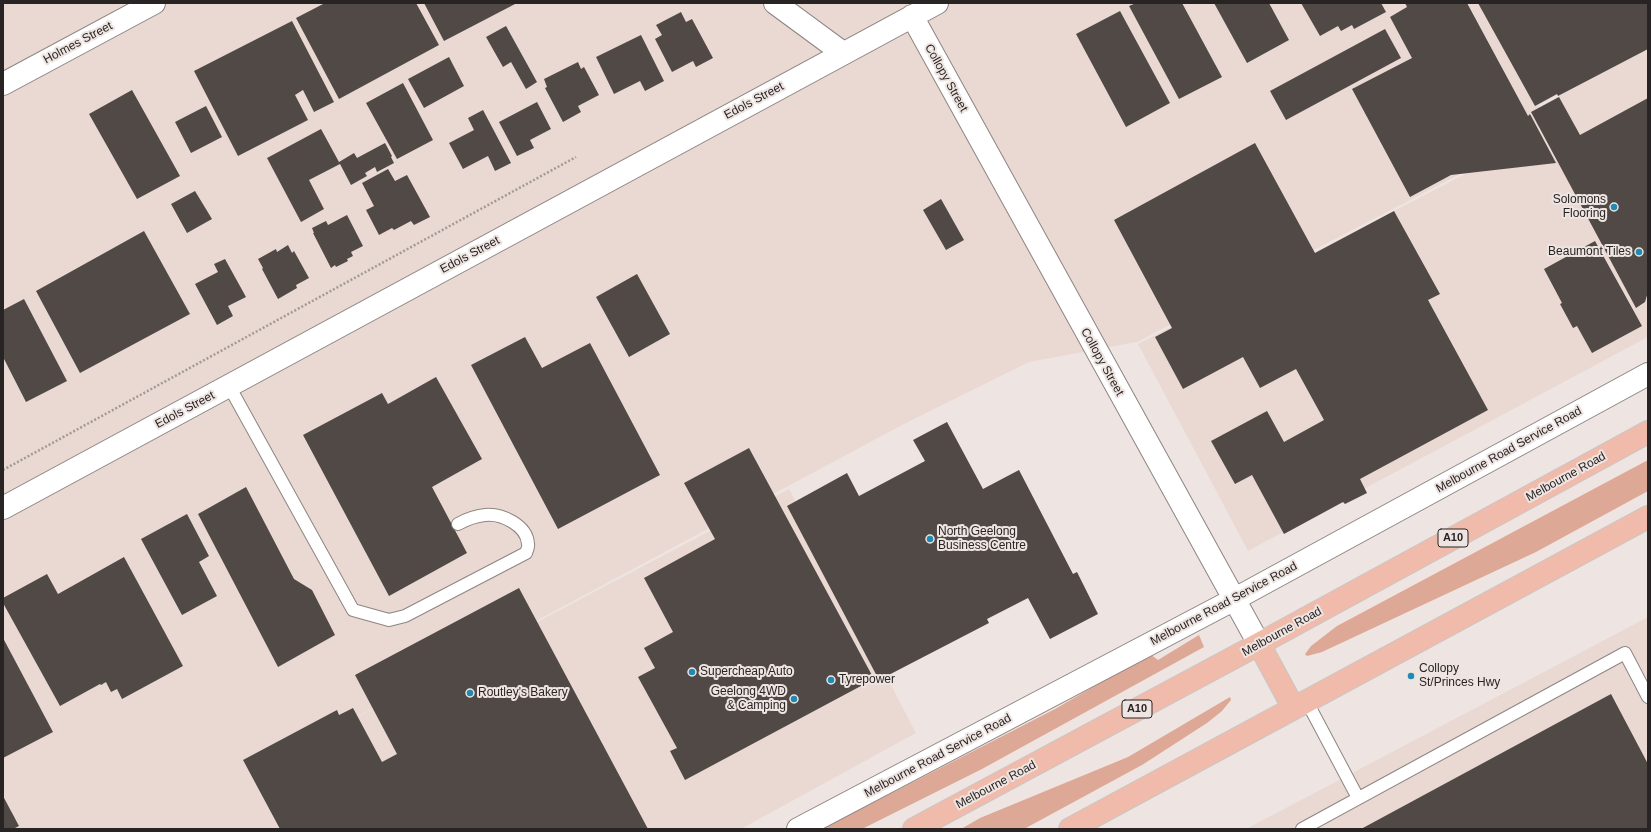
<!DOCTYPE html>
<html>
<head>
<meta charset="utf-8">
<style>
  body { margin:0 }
  #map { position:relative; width:1651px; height:832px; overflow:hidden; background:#eee5e2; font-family:Arial,sans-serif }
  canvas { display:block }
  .frame { position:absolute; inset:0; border:4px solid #282423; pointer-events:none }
</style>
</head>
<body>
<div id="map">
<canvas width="1651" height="832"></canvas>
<div class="frame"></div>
</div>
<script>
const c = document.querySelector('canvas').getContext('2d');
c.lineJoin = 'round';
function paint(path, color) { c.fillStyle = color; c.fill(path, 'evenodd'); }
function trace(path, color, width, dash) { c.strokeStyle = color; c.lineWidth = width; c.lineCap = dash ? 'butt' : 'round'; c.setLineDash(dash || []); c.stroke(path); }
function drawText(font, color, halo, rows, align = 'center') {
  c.font = font + ' Arial,sans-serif'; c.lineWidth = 4; c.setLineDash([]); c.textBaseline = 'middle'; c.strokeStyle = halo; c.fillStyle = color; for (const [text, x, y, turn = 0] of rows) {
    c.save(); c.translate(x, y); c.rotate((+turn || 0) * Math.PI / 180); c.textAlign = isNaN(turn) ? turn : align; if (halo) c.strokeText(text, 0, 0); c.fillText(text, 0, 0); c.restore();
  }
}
const built = new Path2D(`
  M3 3H1648V45L1539 105 1571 161 1541 106 1648 47V337L1248 551 1138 344 1467 173 1558 162 1466 171 1137 342 1029 362 906 423 276 760 789 489 916 733 741 829H3Z
  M1648 617V829H1246Z`);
const green = new Path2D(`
  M1648 460V491L1536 552 1322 652 1307 656 1305 654 1311 646 1337 626Z
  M1199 635 1204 647 982 769 862 829H822L1055 709 1150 654 1158 660Z
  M1230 697 1231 700 1222 711 1207 723 1142 765 1024 829H961L980 818 1128 757Z`);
const building = new Path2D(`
  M325 3H416L439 45 339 99 296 18Z
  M424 3H517L444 41Z
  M1136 3H1182L1222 77 1179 99 1129 6Z
  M1214 3H1269L1289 40 1247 63Z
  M1301 3H1381L1386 12 1354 29 1352 25 1341 31 1338 26 1320 36Z
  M1405 3H1467L1528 116 1530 114 1556 163 1451 175 1410 197 1352 89 1412 58 1390 17 1407 7Z
  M1478 3H1648V49L1558 96 1557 94 1535 106Z
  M1120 11 1170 103 1126 127 1076 34Z
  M681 12 686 22 692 19 713 58 696 67 693 61 672 72 655 39 662 35 656 25Z
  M292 21 334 102 314 112 303 90 295 95 308 120 238 156 194 71Z
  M506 26 537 82 526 89 511 62 503 67 486 37Z
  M1385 29 1401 58 1286 120 1270 91Z
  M641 35 664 81 645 91 640 81 614 94 596 57Z
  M449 57 464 86 424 108 408 79Z
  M578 62 581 69 584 67 599 95 578 106 581 112 563 122 545 88 547 87 544 79Z
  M403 83 433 140 397 159 366 103Z
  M132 90 180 176 137 199 89 114Z
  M1559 97 1580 135 1648 98V292L1645 302 1636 308 1531 112Z
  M537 102 551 129 530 140 534 148 517 156 499 122Z
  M206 106 222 137 191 153 175 122Z
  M483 110 511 163 495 171 488 156 463 169 449 143 474 130 468 118Z
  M321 129 339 162 354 153 357 158 385 143 392 156 391 157 394 163 377 172 375 167 365 173 367 176 351 185 340 164 309 180 324 209 301 222 267 158Z
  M1255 143 1315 253 1394 211 1440 294 1428 300 1488 410 1360 479 1367 493 1345 504 1343 502 1284 534 1252 475 1235 484 1211 441 1267 411 1284 442 1324 420 1296 369 1260 388 1243 357 1183 389 1155 337 1172 328 1114 220Z
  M388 169 395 181 407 175 430 217 414 225 411 221 394 230 392 228 379 235 366 210 374 206 362 183Z
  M195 191 212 219 187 233 171 204Z
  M941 199 964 240 946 250 923 210Z
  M347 215 363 246 351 252 353 256 347 259 348 261 336 267 335 265 331 268 313 233H314L312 228 326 221 328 225Z
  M144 231 190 314 80 373 36 291Z
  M1595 241 1642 326 1592 353 1577 326 1573 328 1560 304 1562 303 1544 269Z
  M288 245 292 253 294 251 309 278 296 285 297 288 278 299 262 269 263 268 258 259 276 249 277 252Z
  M225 259 246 297 228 306 233 316 217 325 195 284 218 272 214 264Z
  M637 274 670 334 629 357 596 297Z
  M24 299 67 381 26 402 3 357V310Z
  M525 337 542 368 590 343 660 475 558 529 471 365Z
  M436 377 482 459 432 487 467 553 389 596 303 435 382 393 388 404Z
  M947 422 983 489 1019 470 1073 574 1077 572 1098 614 1050 639 1028 598 987 619 989 623 879 680 787 506 847 473 859 496 925 461 913 440Z
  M749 448 874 679 685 780 670 751 677 748 638 677 655 668 644 648 673 632 644 578 715 539 684 483Z
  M246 487 294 579 312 590 335 635 278 667 198 514Z
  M187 514 209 556 199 562 217 596 182 615 141 539Z
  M124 557 183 666 122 699 117 689 111 692 106 682 101 685 100 684 60 706 3 603V598L47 574 58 594Z
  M519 588 648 829H280L243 760 337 710 339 715 353 708 382 762 397 754 355 675Z
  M3 638 53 732 3 758Z
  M1611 694 1648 764V829H1361Z
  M3 796 19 826 13 829H3Z`);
const path = new Path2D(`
  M3 470 576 157`);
const lane = new Path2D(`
  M229 386 353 610 389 620 405 616 526 553C527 550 529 546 528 544 527 525 501 513 485 515 475 516 467 519 458 524
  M1306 700 1358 798
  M1302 829 1625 653 1648 697`);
const street = new Path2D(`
  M775 3 843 53
  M912 16 1259 644
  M3 84 154 3
  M3 508 937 3
  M798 829 1233 600 1648 374`);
const highway = new Path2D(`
  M1259 644 1293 707
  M914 829 1259 644 1648 432
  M1070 829 1648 517`);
const markers = [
  [1614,207,4,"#218ab2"],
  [1639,252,4,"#218ab2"],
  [930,539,4,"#218ab2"],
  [692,672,4,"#218ab2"],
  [1411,676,4,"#218ab2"],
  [831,680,4,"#218ab2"],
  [470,693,4,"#218ab2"],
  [794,699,4,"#218ab2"]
];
const shields = [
  [1453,538,30],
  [1137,709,30]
];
const shieldNames = [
  ["A10",1453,538],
  ["A10",1137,709]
];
const streetNames = [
  ["Holmes Street",78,43,-28],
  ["Collopy Street",946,78,61],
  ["Edols Street",754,101,-28],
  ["Edols Street",470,255,-28],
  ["Collopy Street",1102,362,61],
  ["Edols Street",185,410,-28],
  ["Melbourne Road Service Road",1509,450,-29],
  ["Melbourne Road",1566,477,-29],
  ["Melbourne Road Service Road",1224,604,-28],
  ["Melbourne Road",1282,632,-29],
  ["Melbourne Road Service Road",938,756,-28],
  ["Melbourne Road",996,785,-28]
];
const poiNames = [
  ["Solomons",1606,200,"right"],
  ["Flooring",1606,214,"right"],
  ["Beaumont Tiles",1631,252,"right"],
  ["North Geelong",938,532],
  ["Business Centre",938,546],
  ["Collopy",1419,669],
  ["St/Princes Hwy",1419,683],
  ["Supercheap Auto",700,672],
  ["Tyrepower",839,680],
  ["Geelong 4WD",786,692,"right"],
  ["& Camping",786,706,"right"],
  ["Routley's Bakery",478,693]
];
paint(built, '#ead9d3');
paint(green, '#dea896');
paint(building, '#504946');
trace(lane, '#8d8582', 14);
trace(street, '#8d8582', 24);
trace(highway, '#c7c6c6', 24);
trace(path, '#a19a98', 2.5, [2, 2]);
trace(lane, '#fff', 12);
trace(street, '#fff', 22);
trace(highway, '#f0bbaa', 22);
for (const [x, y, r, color] of markers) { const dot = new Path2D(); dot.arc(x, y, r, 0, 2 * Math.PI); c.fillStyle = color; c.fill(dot); trace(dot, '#eee5e2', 1.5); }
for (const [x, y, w] of shields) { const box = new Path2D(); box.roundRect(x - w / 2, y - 9, w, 18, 3); c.fillStyle = '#eee5e2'; c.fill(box); trace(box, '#282423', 1); }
drawText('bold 11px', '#282423', null, shieldNames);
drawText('12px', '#282423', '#eee5e2', streetNames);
drawText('12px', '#282423', '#eee5e2', poiNames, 'left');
</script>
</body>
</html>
